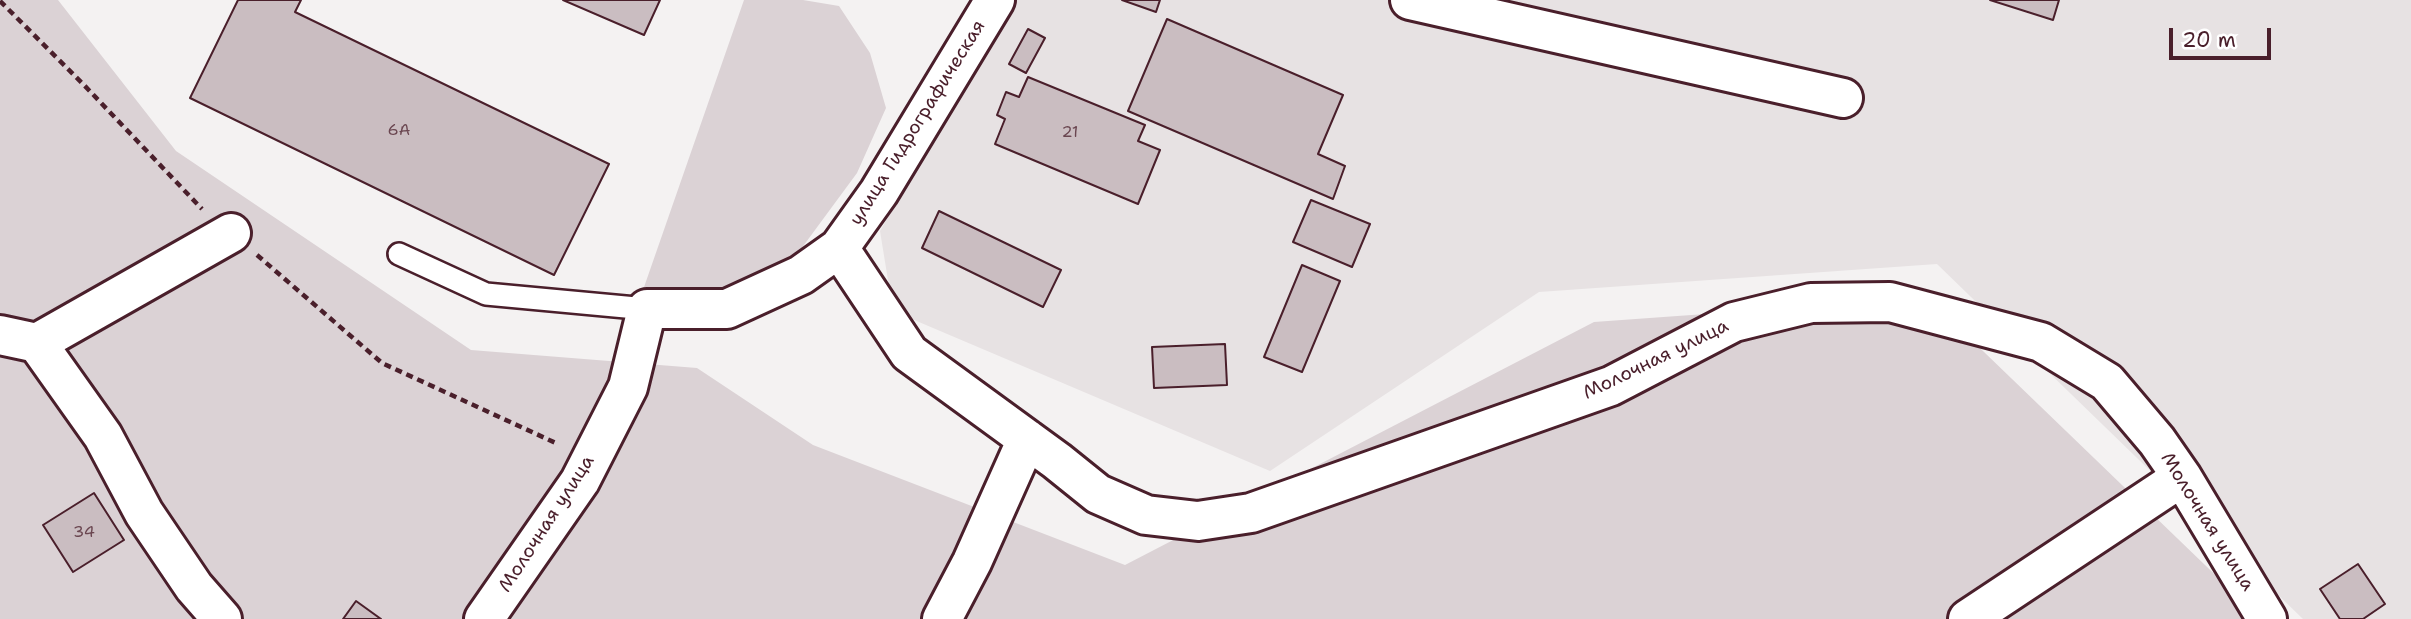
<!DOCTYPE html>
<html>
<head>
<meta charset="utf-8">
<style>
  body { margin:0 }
  #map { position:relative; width:2411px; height:619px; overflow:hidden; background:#f4f2f2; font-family:"Shantell Sans",sans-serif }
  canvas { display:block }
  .scale { position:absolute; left:2169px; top:28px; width:102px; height:32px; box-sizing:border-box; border:4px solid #4a1f2b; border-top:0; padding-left:9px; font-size:21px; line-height:24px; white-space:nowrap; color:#4a1f2b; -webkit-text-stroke:5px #fff; paint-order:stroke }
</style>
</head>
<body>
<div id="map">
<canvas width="2411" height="619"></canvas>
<div class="scale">20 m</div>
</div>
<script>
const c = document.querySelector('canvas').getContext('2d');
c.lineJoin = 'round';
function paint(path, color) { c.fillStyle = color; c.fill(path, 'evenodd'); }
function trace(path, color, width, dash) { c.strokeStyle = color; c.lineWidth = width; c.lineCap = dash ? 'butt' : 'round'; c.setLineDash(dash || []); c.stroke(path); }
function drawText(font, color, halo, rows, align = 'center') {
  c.font = font + ' "Shantell Sans",sans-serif'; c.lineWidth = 7; c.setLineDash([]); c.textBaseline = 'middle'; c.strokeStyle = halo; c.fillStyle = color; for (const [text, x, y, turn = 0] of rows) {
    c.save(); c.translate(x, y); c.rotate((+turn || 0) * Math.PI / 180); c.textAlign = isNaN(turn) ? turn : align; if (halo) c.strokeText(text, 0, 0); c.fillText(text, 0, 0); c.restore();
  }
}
const built = new Path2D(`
  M1013 0H2411V619H2303L1937 264 1539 292 1270 471 893 311 880 231Z`);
const green = new Path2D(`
  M0 0H58L176 151 471 350 697 368 813 445 1125 565 1594 322 1928 298 2261 619H0Z
  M744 0H803L839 6 870 53 886 108 857 173 801 249 749 282 683 296 643 290Z`);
const building = new Path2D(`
  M238 0H301L295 12 609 164 554 275 190 98Z
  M563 0H660L644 35Z
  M1122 0H1160L1156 12Z
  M1990 0H2059L2053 20Z
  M1167 19 1343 95 1318 154 1345 166 1333 199 1128 111Z
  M1028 29 1045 38 1026 73 1009 64Z
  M1028 77 1145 125 1138 141 1160 150 1138 204 995 144 1005 119 997 115 1006 92 1019 97Z
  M1311 200 1370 224 1352 267 1293 242Z
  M939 211 1061 270 1043 307 922 248Z
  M1302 265 1340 281 1302 372 1264 357Z
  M1225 344 1227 385 1154 388 1152 347Z
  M94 493 124 540 73 572 43 525Z
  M2358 564 2385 604 2363 619H2340L2320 589Z
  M356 601 381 619H343Z`);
const path = new Path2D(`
  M0 1 84 85 202 209
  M257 255 382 363 558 444`);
const service = new Path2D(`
  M399 254 486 294 647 309`);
const minor = new Path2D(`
  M1410 0 1843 98
  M839 248 909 353 1057 461 1098 494 1146 515 1198 521 1251 513 1611 386 1734 322 1811 303 1890 302 2041 342 2107 382 2157 441 2182 477 2267 619
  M0 335 37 343 231 233
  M37 343 103 436 144 513 194 587 222 619
  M484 619 580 481 628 387 647 309H727L801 275 839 248 879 192 995 0
  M942 619 972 562 1027 439
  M1968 619 2182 477`);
const numberNames = [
  ["6А",399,131],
  ["21",1070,133],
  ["34",84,533]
];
const streetNames = [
  ["улица Гидрографическая",918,123,-58],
  ["Молочная улица",1656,360,-26],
  ["Молочная улица",2207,522,58],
  ["Молочная улица",547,524,-57]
];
paint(built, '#e7e2e3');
paint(green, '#dbd2d5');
paint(building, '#cabdc1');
trace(building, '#4a1f2b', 2);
trace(service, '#4a1f2b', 26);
trace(minor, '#4a1f2b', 44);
trace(path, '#4a1f2b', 4.5, [7, 5]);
trace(service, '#fff', 21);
trace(minor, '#fff', 38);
drawText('16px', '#6a4650', null, numberNames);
drawText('19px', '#4a1f2b', '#fff', streetNames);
</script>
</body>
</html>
